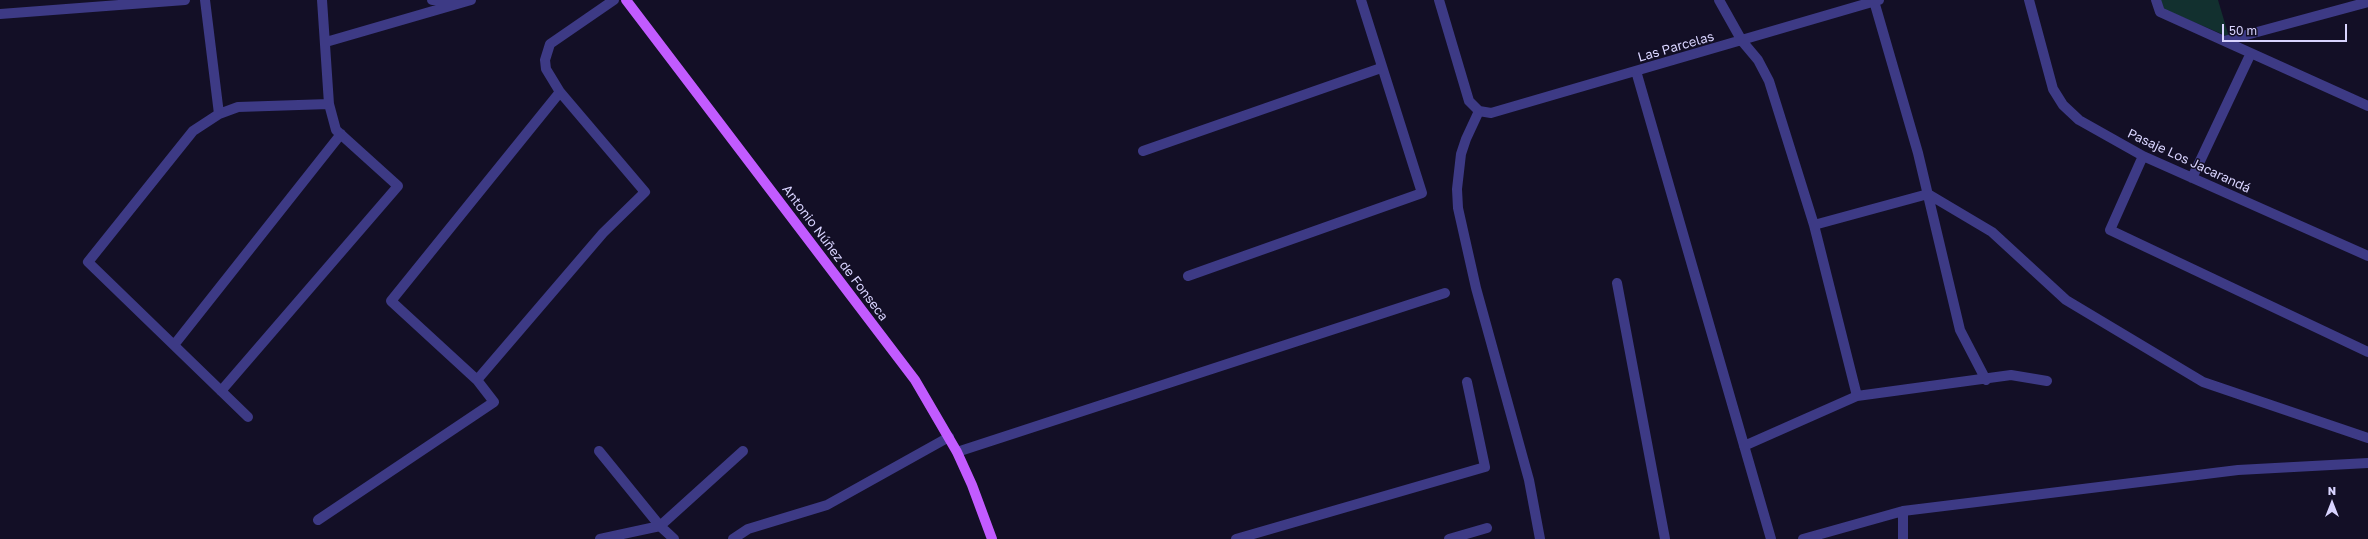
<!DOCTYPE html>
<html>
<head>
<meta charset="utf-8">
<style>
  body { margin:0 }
  #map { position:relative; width:2368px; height:539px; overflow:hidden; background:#130f26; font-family:"Golos Text",sans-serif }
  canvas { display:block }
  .north { position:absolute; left:2312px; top:483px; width:40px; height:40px; -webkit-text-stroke:3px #130f26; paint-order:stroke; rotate:0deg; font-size:11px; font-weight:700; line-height:16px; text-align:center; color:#d9d4ff }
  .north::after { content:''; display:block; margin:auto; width:14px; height:18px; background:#d9d4ff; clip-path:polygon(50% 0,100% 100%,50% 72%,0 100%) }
  .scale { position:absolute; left:2222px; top:24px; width:125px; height:18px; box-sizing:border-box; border:2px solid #d9d4ff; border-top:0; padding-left:5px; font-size:12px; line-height:14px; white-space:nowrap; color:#d9d4ff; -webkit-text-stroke:3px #130f26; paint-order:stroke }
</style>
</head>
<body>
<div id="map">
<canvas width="2368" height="539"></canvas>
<div class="north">N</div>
<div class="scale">50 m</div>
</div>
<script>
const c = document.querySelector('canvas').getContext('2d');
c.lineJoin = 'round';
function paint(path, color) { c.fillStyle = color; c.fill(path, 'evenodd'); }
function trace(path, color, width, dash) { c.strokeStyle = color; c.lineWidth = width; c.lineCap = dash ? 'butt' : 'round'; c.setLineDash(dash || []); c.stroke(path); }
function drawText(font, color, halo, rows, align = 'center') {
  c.font = font + ' "Golos Text",sans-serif'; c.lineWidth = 3; c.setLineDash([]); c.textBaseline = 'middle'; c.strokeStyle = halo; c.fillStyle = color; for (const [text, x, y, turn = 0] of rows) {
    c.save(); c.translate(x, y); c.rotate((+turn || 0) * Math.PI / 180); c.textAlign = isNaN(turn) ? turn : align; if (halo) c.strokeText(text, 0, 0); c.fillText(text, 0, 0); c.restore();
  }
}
const green = new Path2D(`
  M2160 0H2218L2229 37 2163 9Z`);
const street = new Path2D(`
  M205 0 219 114
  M432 0H457
  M1439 0 1469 101 1479 111 1491 113 1879 0
  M1719 0 1742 41 1758 60 1769 81 1814 225 1857 396
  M2029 0 2053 89 2063 105 2079 120 2143 156 2368 256
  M2156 0 2160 12 2368 106
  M1874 1 1918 153 1960 330 1986 380
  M0 14 185 0
  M2224 41 2368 2
  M326 42 471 0
  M1636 71 1771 539
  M1479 111 1466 139 1461 154 1457 189 1458 208 1476 288 1529 480 1540 539
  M1143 151 1381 68
  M2143 156 2110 230 2368 352
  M2192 178 2251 53
  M1814 225 1928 194 1992 232 2066 300 2203 382 2368 438
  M1188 276 1422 193 1361 0
  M1617 283 1665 539
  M174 345 341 134
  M477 380 603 233 645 192 560 92 546 69 545 60 550 44 614 0
  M221 391 398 186 336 130 329 104 322 0
  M248 417 88 262 193 131 219 114 238 107 329 104
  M1744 446 1857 396 2011 375 2047 381
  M599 451 660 526 674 539
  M957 452 1445 293
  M1903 511V539
  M318 520 494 402 477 380 391 301 560 92
  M600 539 660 526 743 451
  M733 539 748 529 827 505 949 437
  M1236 539 1485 467 1467 382
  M1449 539 1487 528
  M1803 539 1903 511 2238 470 2368 463`);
const primary = new Path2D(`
  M626 0 915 380 957 452 972 485 992 539`);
const streetNames = [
  ["Las Parcelas",1676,47,-16],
  ["Pasaje Los Jacarandá",2189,161,25],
  ["Antonio Núñez de Fonseca",835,253,53]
];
paint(green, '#12302f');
trace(street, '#3d3a85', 10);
trace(primary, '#c25bff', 10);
drawText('13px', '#d9d4ff', '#130f26', streetNames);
</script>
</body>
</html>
